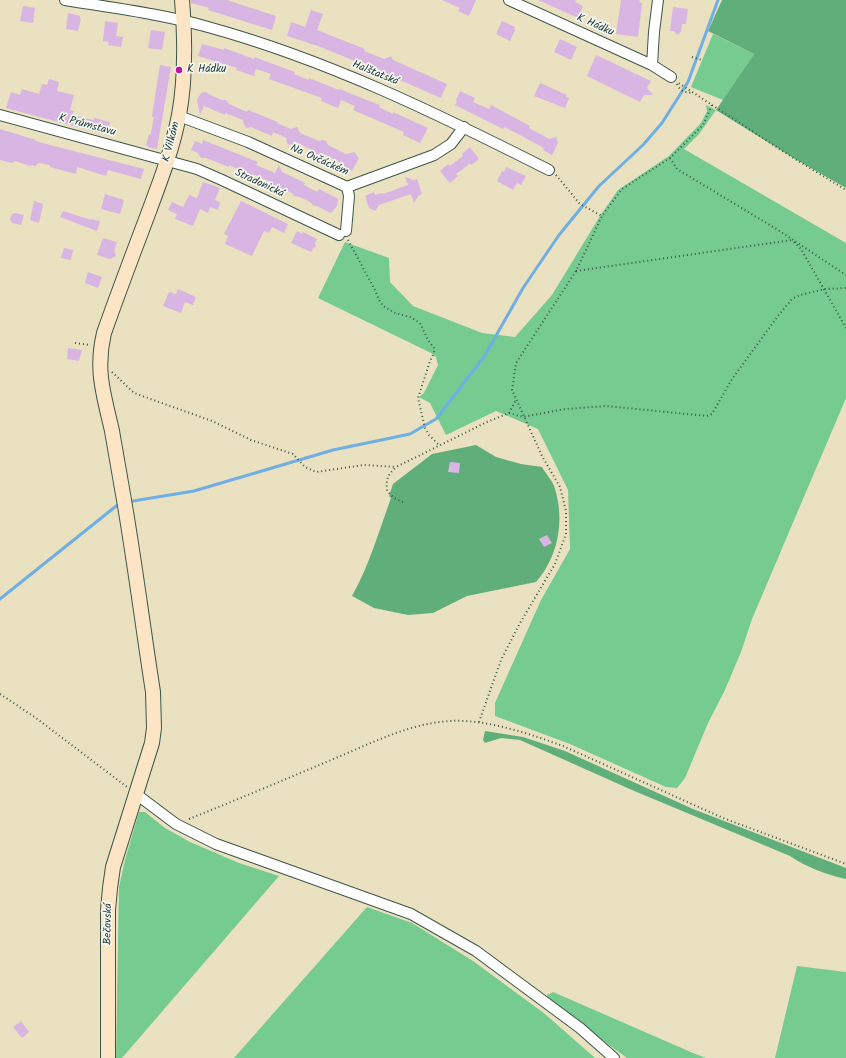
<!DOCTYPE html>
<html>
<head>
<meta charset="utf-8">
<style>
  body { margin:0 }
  canvas { display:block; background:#e9e1bf }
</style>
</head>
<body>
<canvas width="846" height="1058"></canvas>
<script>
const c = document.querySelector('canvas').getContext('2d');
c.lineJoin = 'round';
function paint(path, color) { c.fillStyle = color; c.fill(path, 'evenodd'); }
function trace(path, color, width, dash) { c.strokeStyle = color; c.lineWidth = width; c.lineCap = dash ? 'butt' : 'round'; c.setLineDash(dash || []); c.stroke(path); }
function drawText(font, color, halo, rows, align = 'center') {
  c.font = font + ' Kalam,sans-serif'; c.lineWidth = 3.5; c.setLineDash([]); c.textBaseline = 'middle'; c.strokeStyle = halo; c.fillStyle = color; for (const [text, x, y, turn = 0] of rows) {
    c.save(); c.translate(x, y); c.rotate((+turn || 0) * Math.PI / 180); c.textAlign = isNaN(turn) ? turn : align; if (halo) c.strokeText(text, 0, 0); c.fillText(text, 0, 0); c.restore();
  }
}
const green = new Path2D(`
  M713 34 754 54 723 100 691 87Z
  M706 105 716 110 699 134 684 149 846 243V398L752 619 741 652 724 692 708 723 685 778 677 788 666 787 570 744 495 716V703L541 600 570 549 568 490 538 429 496 411 446 435 430 403 419 397 424 393 438 365 436 357 431 353 318 298 345 242 389 258 390 282 413 306 482 333 515 337 552 295 600 216 618 190 669 156 701 123 707 111Z
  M139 812H145L165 828 190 842 239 863 279 876 122 1058H116L119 887 125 860Z
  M367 907 412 923 473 961 545 1014 595 1058H234Z
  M797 966 846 972V1058H775Z
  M553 992 693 1053 706 1058H627L546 999 547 995Z`);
const forest = new Path2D(`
  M722 0H846V188L795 159 716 110 754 54 708 31Z
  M476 445 496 457 521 464 542 467C546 474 553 481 555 489 565 521 558 557 536 582L467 596 433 613 408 615 374 608 352 596C369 566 379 531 391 498L389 496 393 484 432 454Z
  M485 731 523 737 565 751 693 809 846 868V879C827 875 806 867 790 856L632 790 520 740 501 738 485 743 483 740Z`);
const stream = new Path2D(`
  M127 502 194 491 333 450 410 434 436 419 484 357 523 288 559 235 599 186 643 145 662 123 688 82 718 0
  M0 599 120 503`);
const building = new Path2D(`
  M191 0H227L276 16 272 30 208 10 209 8 191 3Z
  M442 0H476L469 16 458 11 460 8Z
  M538 0H576L575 2 583 6 578 18Z
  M621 0H640L639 2 642 3 638 37 616 34Z
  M23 6 35 8 33 23 20 21Z
  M673 7 688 9 686 24H682L681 32 677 35 674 31H670Z
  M311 10 323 14 317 30 365 49 364 51 384 59 391 56 393 60 447 84 441 98 379 71 380 69 360 61V63L318 46 287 36 291 22 305 27Z
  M68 13 80 16V18L81 19 78 31 66 29Z
  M105 21 118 23 116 36 123 37 121 47 108 45 109 42 103 41Z
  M502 21 515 27 514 29 515 30 510 41 496 34Z
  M151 30 165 32 162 50 148 48Z
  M560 39 577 47 571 60 554 52Z
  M202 44 224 50V48L254 59V57L295 72 294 74 309 80V78L339 90 340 89 359 97 380 105 379 107 393 114V112L428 128 420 143 403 135 404 132 353 110 355 106 341 100 338 108 321 101 322 98 269 79 271 74 256 69 254 76 236 70 237 68 198 56Z
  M596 55 651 81 647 88 653 95H644L640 102 587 76Z
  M160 65 171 67 157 149 148 147V146L146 145 149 134H151L154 117H152L153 109Z
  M49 79 59 82 57 91 74 95 70 110 74 111 72 115 94 120V118L110 122 107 135 6 108 11 92 20 95 22 89 39 94 42 84 47 85Z
  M540 83 567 95 566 97 569 98 565 108 534 96Z
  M460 91 475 98 473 102 489 109 491 105 530 126 529 128 549 139 556 137 558 143 552 155 543 150 544 148 518 134 504 127 503 129 455 105 457 101 456 100Z
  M206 92 210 95 222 100H226L229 104 247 112 248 110 278 122 277 123 291 129 297 127 300 133 319 141 323 140 326 141 328 145 346 154 355 152 357 156 359 158 352 171 350 170 345 171 342 163 324 154 323 157 318 158 315 157 313 152 314 151 296 142 295 145 291 144 288 145 286 140 287 138 273 132 272 136 251 127 246 128 243 122V120L225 113V115L204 106 200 115 197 100 201 93Z
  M0 129 36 140 35 141 50 145 144 169 141 179 108 170 106 176 77 167 76 174 50 167V165L39 163 35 166 31 165 30 166 15 161 12 163 0 160Z
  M203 140 258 162 256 165 275 173 279 165 282 172 305 183 304 185 317 192 319 189 338 199 337 206 331 213 317 206H314L310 202 300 197 294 196 292 193 279 187H274L271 182 253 174 252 176 229 165V167L206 158H201L198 153 191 150 195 141 202 144Z
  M470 147 479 159 471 165 470 163 463 169 456 174 458 176 450 183 440 171 448 164 450 166 463 156 462 154Z
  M506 167 526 176 521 185 517 183 513 190 497 181 502 171 504 172Z
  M405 177 414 180 417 179 422 194 419 195 414 203 411 194 379 205 375 211 369 208 365 196 374 192 375 195 383 193V194L408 185Z
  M203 182 220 188 215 200 220 202 218 210 210 207 208 213 200 209 193 226 175 219 177 214 168 210 172 202 183 207 189 195 197 198Z
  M105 194 124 200 120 214 101 209Z
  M34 201 43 204 39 223 30 220Z
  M241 201 288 224 284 233 272 227 269 233 264 231 252 256 225 244 228 236 224 234Z
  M63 211 91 220V219L100 221 97 231 60 217Z
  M15 213 24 215 21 225 12 223 10 219 12 214Z
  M297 231 302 234 303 232 317 239 315 243 316 247 313 248 311 252 291 243Z
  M103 238 117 242 114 251 116 256 110 259 97 255Z
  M64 248 73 250 71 260 61 258Z
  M88 272 102 277 98 288 85 283Z
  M178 289 196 297 193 305 185 302 181 313 163 306 169 292 176 294Z
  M68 348 82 350 79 361 67 359Z
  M450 462 460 463 459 473 448 472Z
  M547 535 552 543 544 547 539 539Z
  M21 1021 29 1032 22 1038 13 1027Z`);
const path = new Path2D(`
  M692 57 702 60
  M677 84C680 91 684 92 692 93
  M712 105 795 159 846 190
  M670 158 677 169 778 230 846 275
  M556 175 580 204 602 216
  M348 240 375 290 379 300 383 306 395 313 410 317 420 323 428 340 434 348V353L430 361 418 398 425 428 429 435 439 445
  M794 242 801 249 846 328
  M576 271 792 240
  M75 343 90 345
  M112 372 134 393 212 421 251 440 293 454 305 467 316 472 364 465 396 467
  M509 413 523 417 565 409 606 406 707 416 712 414 732 379 778 316 792 299 800 295 825 289 846 288
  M403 502 394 498 387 491C386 479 387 476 396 467L487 422 509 413 516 400
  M0 694 36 718 127 787
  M479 722 501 660 520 623 555 564 566 534V511L560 487 542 456 512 390 516 363 576 271 602 216 622 189 670 158 703 125 712 105 677 82
  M189 819C236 800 284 780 331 760 370 744 409 723 451 721 487 719 530 734 563 746L723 818 846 864`);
const street = new Path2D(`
  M65 0C113 8 162 14 208 27 328 60 438 114 549 170
  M509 0 652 65 671 77
  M652 65 654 32 658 0
  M0 115 197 169 222 180 339 235
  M179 116 248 142 347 187 434 155 451 144 464 127
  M346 231 349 196 347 187
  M136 794 176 824 216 844 411 914 476 951 580 1028 614 1058`);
const secondary = new Path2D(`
  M108 1058V910L110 888 113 867 152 743 154 728 153 692C143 628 135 564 124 500 120 477 116 454 112 431 104 395 95 371 104 333 117 296 131 259 145 222 158 187 172 152 179 115 186 77 185 38 182 0`);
const markers = [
  [179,70,4,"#b5179e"]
];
const streetNames = [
  ["K Hádku",595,26,24],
  ["Halštatská",375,74,22],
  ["K Průmstavu",87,126,15],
  ["K Vilkám",172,142,-75],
  ["Na Ovčáckém",319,161,24],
  ["Stradonická",259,184,25],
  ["Bečovská",109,924,-89]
];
const poiNames = [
  ["K Hádku",187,70]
];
paint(green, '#75cb90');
paint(forest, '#60af7a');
trace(stream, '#70afe3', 3);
paint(building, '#d8b5e3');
trace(street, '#3d5649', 12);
trace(secondary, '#3d5649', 16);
trace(path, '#3d5649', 2, [1, 3]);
trace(street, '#fff', 10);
trace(secondary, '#fce5c4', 14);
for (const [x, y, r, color] of markers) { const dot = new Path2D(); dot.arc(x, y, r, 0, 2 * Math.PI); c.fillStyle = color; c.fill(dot); trace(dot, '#f6f6f2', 1.5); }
drawText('11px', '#1f3d34', '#f6f6f2', streetNames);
drawText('11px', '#1f3d34', '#f6f6f2', poiNames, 'left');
</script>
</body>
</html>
